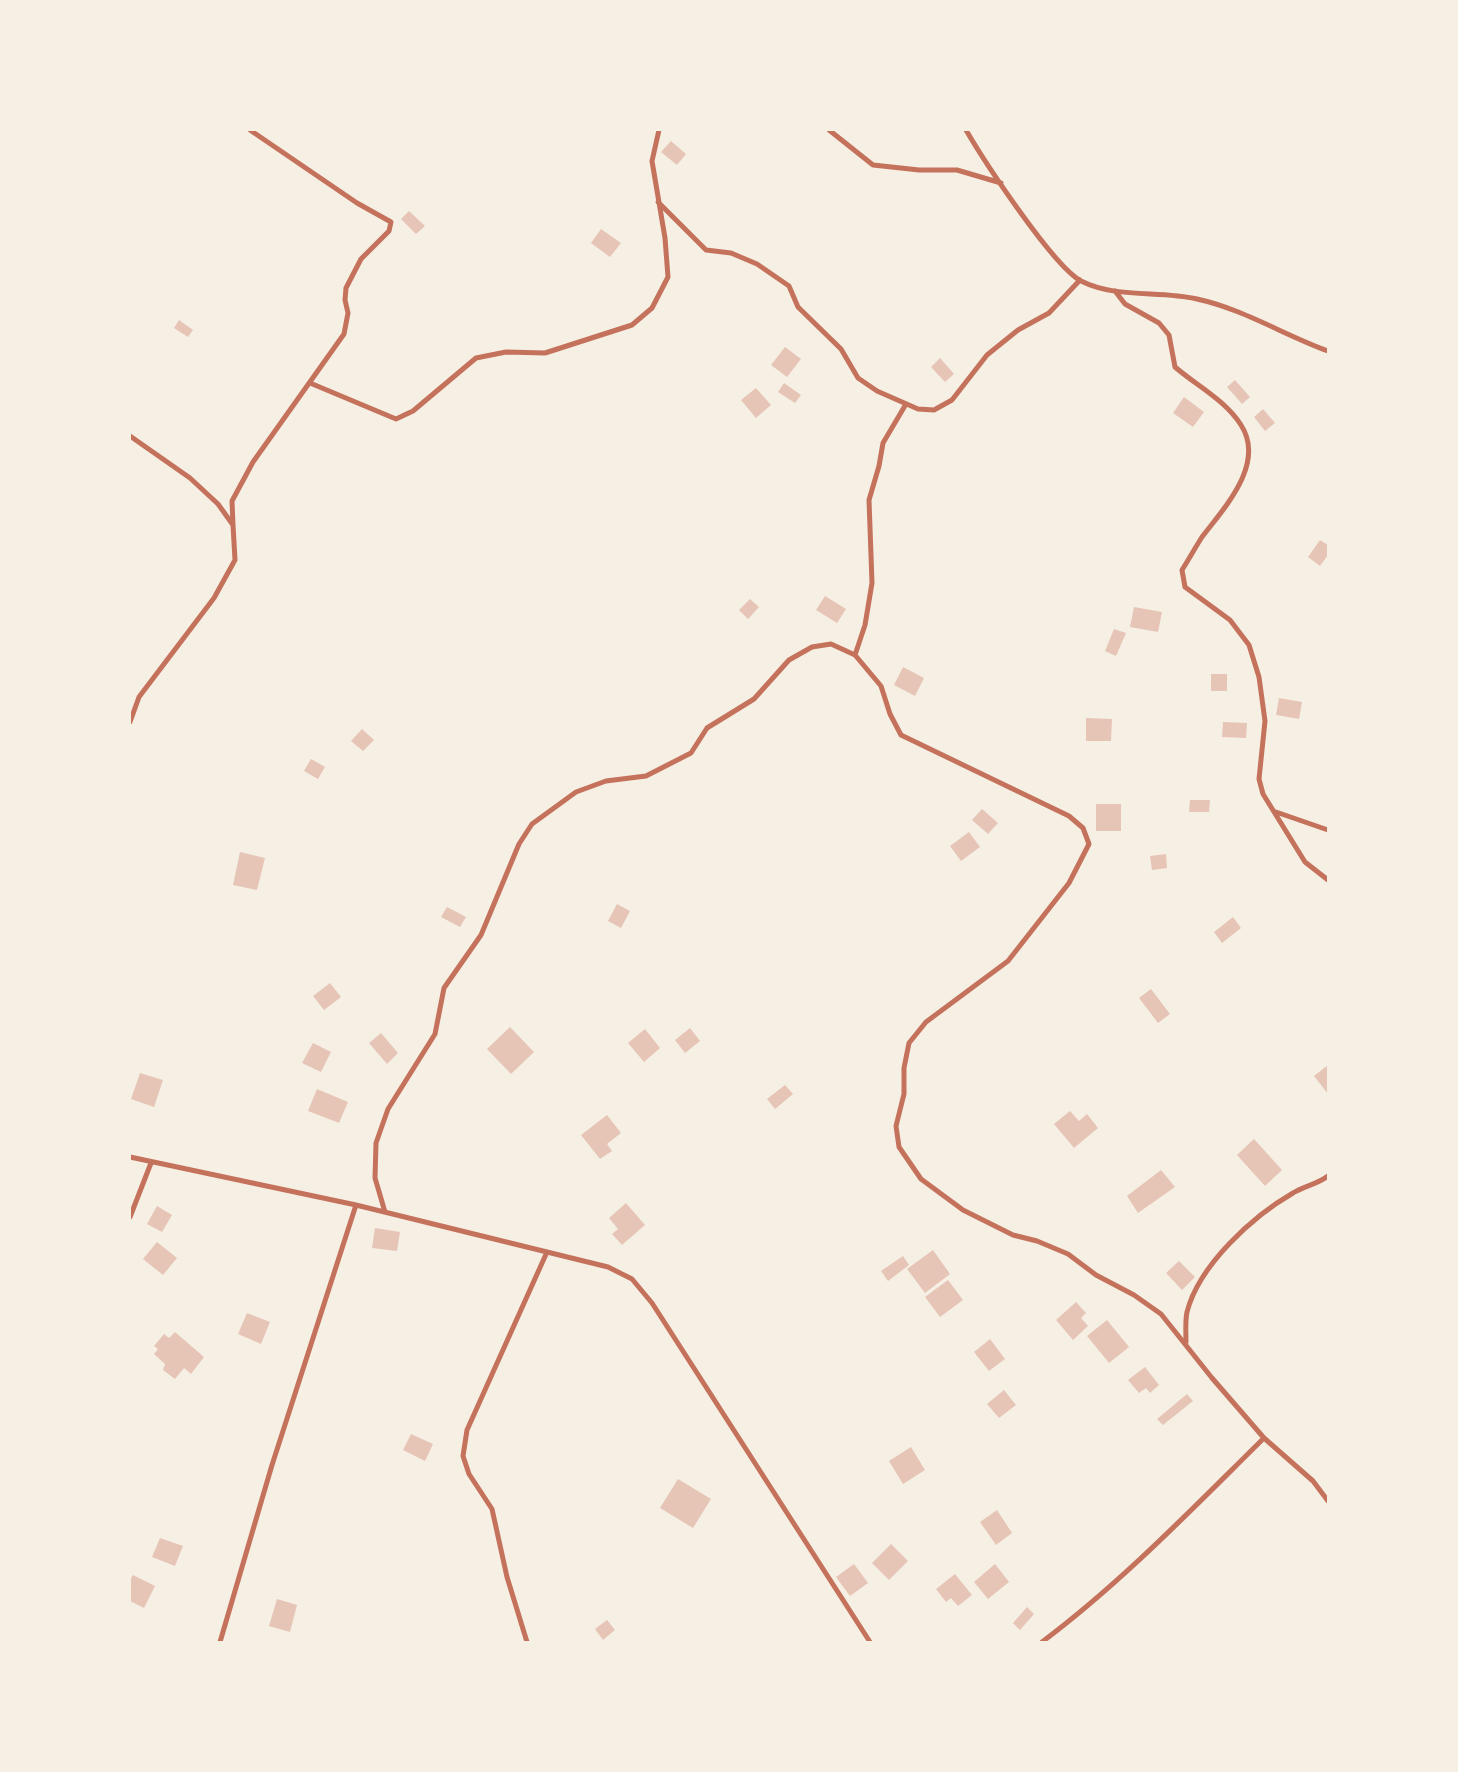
<!DOCTYPE html>
<html>
<head>
<meta charset="utf-8">
<style>
  body { margin:0 }
  #map { position:relative; width:1458px; height:1772px; overflow:hidden; background:#f6efe4; font-family:"Noto Sans",sans-serif }
  canvas { display:block }
  .frame { position:absolute; inset:0; border:131px solid #f6efe4; pointer-events:none }
</style>
</head>
<body>
<div id="map">
<canvas width="1458" height="1772"></canvas>
<div class="frame"></div>
</div>
<script>
const c = document.querySelector('canvas').getContext('2d');
c.lineJoin = 'round';
function paint(path, color) { c.fillStyle = color; c.fill(path, 'evenodd'); }
function trace(path, color, width, dash) { c.strokeStyle = color; c.lineWidth = width; c.lineCap = dash ? 'butt' : 'round'; c.setLineDash(dash || []); c.stroke(path); }
const building = new Path2D(`
  M671 141 686 154 677 165 661 152Z
  M409 211 425 226 416 234 401 219Z
  M601 229 621 243 610 257 591 243Z
  M179 320 193 330 188 337 174 328Z
  M785 347 801 359 787 377 771 365Z
  M940 358 954 374 945 382 931 367Z
  M1235 380 1250 397 1242 404 1227 387Z
  M784 383 801 395 795 403 778 392Z
  M756 388 771 405 756 418 741 400Z
  M1184 397 1204 412 1193 427 1173 413Z
  M1263 409 1275 423 1265 431 1254 417Z
  M1320 540 1328 545V555L1320 566 1308 557Z
  M825 596 846 609 837 623 816 610Z
  M750 599 759 607 748 619 739 610Z
  M1134 607 1162 612 1158 632 1130 627Z
  M1114 629 1126 633 1116 656 1105 651Z
  M903 667 924 678 915 696 894 685Z
  M1211 674H1227V691H1211Z
  M1279 698 1302 702 1299 719 1276 715Z
  M1086 718 1112 719 1111 741H1086Z
  M1223 722 1247 723 1246 738 1222 737Z
  M362 729 374 740 363 751 351 741Z
  M311 759 325 767 318 779 304 771Z
  M1190 800H1210L1209 812H1189Z
  M1096 804H1121V831H1096Z
  M982 809 998 823 988 834 972 820Z
  M969 832 980 847 961 861 950 846Z
  M240 852 265 858 257 890 233 885Z
  M1166 854 1167 868 1152 870 1150 856Z
  M617 904 630 911 621 928 608 921Z
  M447 907 466 917 460 927 441 917Z
  M1233 917 1241 928 1222 943 1214 932Z
  M330 983 341 997 324 1010 313 996Z
  M1151 989 1170 1014 1158 1023 1139 998Z
  M510 1027 534 1052 511 1074 487 1049Z
  M690 1028 700 1041 685 1053 675 1040Z
  M645 1029 660 1048 644 1062 628 1043Z
  M381 1033 398 1053 387 1064 369 1043Z
  M313 1043 331 1052 321 1072 302 1063Z
  M1328 1065V1094L1314 1076Z
  M140 1073 163 1080 154 1107 131 1099Z
  M785 1085 793 1094 775 1109 767 1099Z
  M317 1089 348 1102 339 1123 308 1111Z
  M1070 1111 1079 1121 1087 1114 1098 1128 1074 1148 1054 1124Z
  M607 1115 621 1133 607 1144 612 1151 600 1159 581 1135Z
  M1254 1139 1282 1170 1265 1186 1237 1155Z
  M1161 1170 1175 1187 1138 1213 1127 1196Z
  M626 1203 645 1225 622 1245 612 1234 618 1229 609 1218Z
  M157 1206 172 1215 162 1232 147 1224Z
  M375 1228 400 1232 397 1251 372 1248Z
  M157 1242 177 1258 163 1275 143 1259Z
  M933 1250 950 1274 925 1293 907 1269Z
  M903 1256 909 1265 888 1281 881 1271Z
  M1179 1261 1195 1277 1182 1290 1166 1273Z
  M948 1280 963 1300 940 1317 925 1297Z
  M1076 1302 1086 1313 1081 1318 1088 1326 1073 1340 1056 1320Z
  M247 1313 270 1322 261 1344 238 1334Z
  M1107 1320 1129 1347 1109 1363 1087 1336Z
  M175 1332 204 1357 191 1374 184 1368 175 1379 163 1370 165 1364 154 1354 158 1349 154 1346 164 1334 169 1338Z
  M990 1339 1005 1359 989 1371 974 1352Z
  M1145 1367 1159 1385 1150 1393 1146 1388 1139 1393 1128 1380Z
  M1004 1390 1016 1405 999 1418 987 1404Z
  M1187 1394 1193 1401 1163 1425 1157 1419Z
  M411 1434 433 1444 425 1461 403 1450Z
  M911 1447 925 1470 903 1484 889 1461Z
  M678 1479 711 1499 693 1528 660 1508Z
  M997 1510 1012 1533 996 1545 980 1522Z
  M160 1538 183 1546 175 1566 152 1557Z
  M891 1544 908 1561 889 1580 872 1563Z
  M854 1564 868 1583 850 1596 836 1577Z
  M995 1564 1009 1582 988 1599 974 1582Z
  M955 1574 972 1595 958 1606 951 1598 946 1602 936 1589Z
  M133 1575 155 1586 144 1608 130 1601V1580Z
  M277 1599 297 1605 290 1632 269 1626Z
  M1027 1607 1034 1614 1020 1630 1013 1623Z
  M607 1620 615 1630 603 1640 595 1629Z`);
const minor = new Path2D(`
  M829 130 873 165 919 170H957L1001 183
  M966 130C984 161 1053 266 1081 281 1117 299 1159 290 1197 299 1243 309 1284 335 1328 351
  M658 202 706 250 731 253 757 264 789 286 798 307 841 349 858 378 877 391 918 409 934 410 952 400 987 355 1018 330 1049 313 1080 280
  M1115 291 1125 304 1159 323 1169 335 1175 367C1197 386 1225 400 1241 425 1266 464 1224 508 1202 537 1195 548 1189 559 1182 570L1185 587 1230 620 1249 645 1259 677 1265 721 1259 779 1263 794 1305 862 1328 880
  M310 383 396 419 413 411 476 358 506 352 545 353 632 325 652 308 668 277 665 238 652 161 659 130
  M130 436 190 478 218 504 233 525 235 560 214 598 139 697 130 722
  M233 525 232 501 253 462 344 334 348 313 345 300 346 288 361 259 389 231 391 222 357 203 250 130
  M855 655 865 625 872 583 869 500 879 466 883 443 906 404
  M1276 812 1328 830
  M130 1157 356 1205 608 1267 632 1279 652 1303 870 1642
  M385 1212 375 1178 376 1143 388 1109 435 1034 444 988 481 935 519 844 532 824 576 792 606 781 646 776 691 753 707 728 754 699 789 660 812 647 831 644 855 655 881 686 890 714 901 735 1069 816 1083 828 1089 844 1069 883 1008 961 926 1022 909 1043 904 1068V1094L896 1126 899 1147 921 1179 963 1210 1013 1235 1037 1241 1068 1254 1096 1275 1134 1295 1161 1314 1212 1378 1264 1438 1313 1481 1328 1501
  M130 1217 151 1163
  M1186 1342C1186 1333 1185 1321 1187 1312 1199 1265 1253 1216 1293 1193 1304 1186 1318 1184 1328 1176
  M220 1642 272 1465 356 1205
  M527 1642 507 1577 492 1509 469 1474 463 1456 467 1430 547 1252
  M1042 1642C1122 1582 1193 1508 1264 1438`);
paint(building, '#e6c5b7');
trace(minor, '#c5725c', 5);
</script>
</body>
</html>
